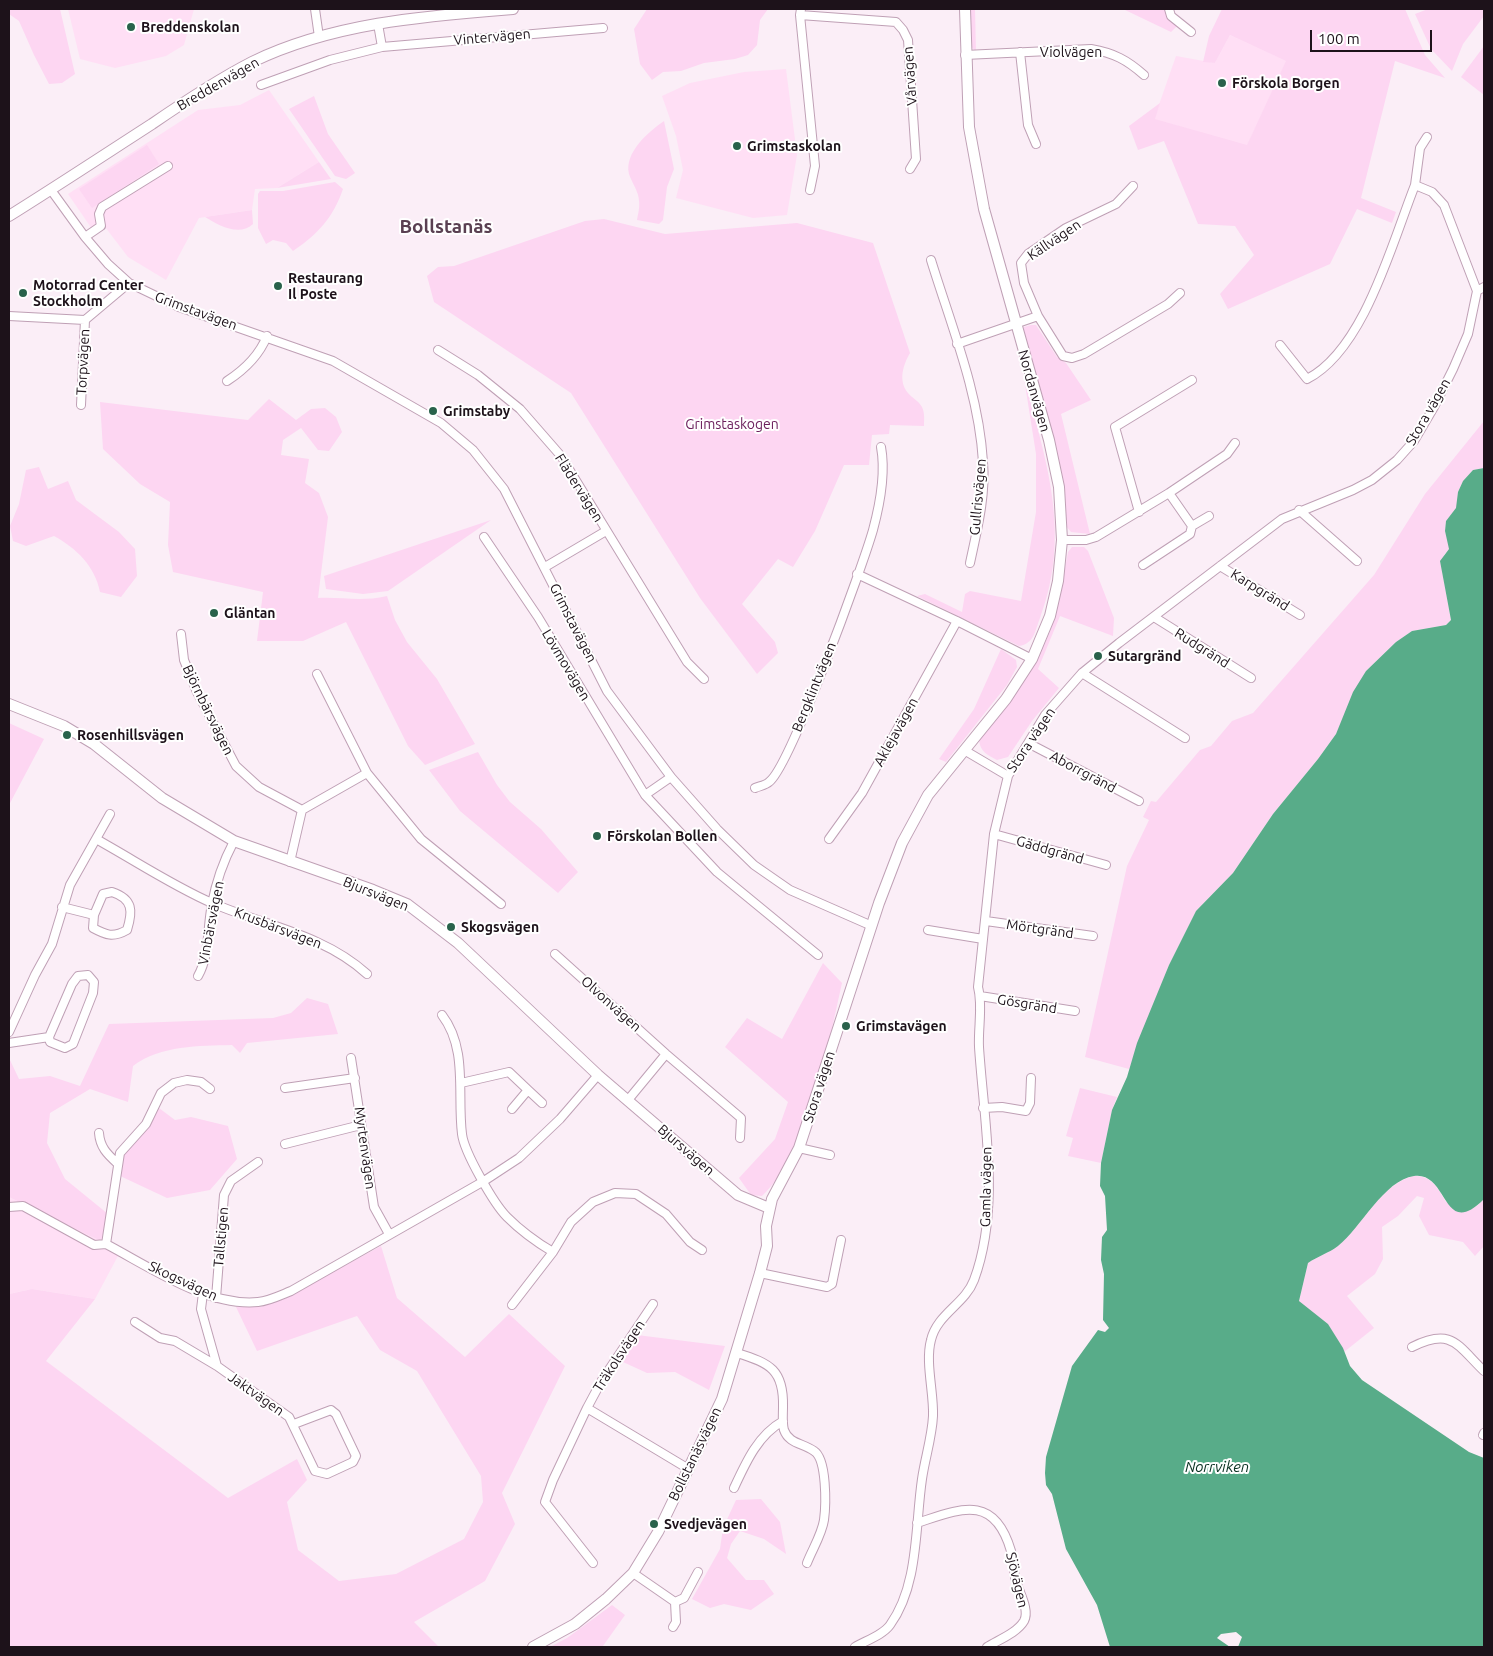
<!DOCTYPE html>
<html>
<head>
<meta charset="utf-8">
<style>
  body { margin:0 }
  #map { position:relative; width:1493px; height:1656px; overflow:hidden; background:#fbeef7; font-family:Ubuntu,sans-serif }
  canvas { display:block }
  .frame { position:absolute; inset:0; border:10px solid #1d121a; pointer-events:none }
  .scale { position:absolute; left:1310px; top:30px; width:122px; height:22px; box-sizing:border-box; border:2px solid #1d121a; border-top:0; padding-left:6px; font-size:15px; line-height:18px; white-space:nowrap; color:#1d121a; -webkit-text-stroke:4px #fff; paint-order:stroke }
</style>
</head>
<body>
<div id="map">
<canvas width="1493" height="1656"></canvas>
<div class="frame"></div>
<div class="scale">100 m</div>
</div>
<script>
const c = document.querySelector('canvas').getContext('2d');
c.lineJoin = 'round';
function paint(path, color) { c.fillStyle = color; c.fill(path, 'evenodd'); }
function trace(path, color, width, dash) { c.strokeStyle = color; c.lineWidth = width; c.lineCap = dash ? 'butt' : 'round'; c.setLineDash(dash || []); c.stroke(path); }
function drawText(font, color, halo, rows, align = 'center') {
  c.font = font + ' Ubuntu,sans-serif'; c.lineWidth = 4; c.setLineDash([]); c.textBaseline = 'middle'; c.strokeStyle = halo; c.fillStyle = color; for (const [text, x, y, turn = 0] of rows) {
    c.save(); c.translate(x, y); c.rotate((+turn || 0) * Math.PI / 180); c.textAlign = isNaN(turn) ? turn : align; if (halo) c.strokeText(text, 0, 0); c.fillText(text, 0, 0); c.restore();
  }
}
const built = new Path2D(`
  M68 9H194L184 45 166 56 115 68 80 59Z
  M1230 35 1287 61 1247 146 1154 119 1176 56 1215 63Z
  M786 69 797 155 787 215 753 218 676 198 683 170 676 136 662 96 690 83 744 72Z
  M269 90 319 162 277 188 255 189 252 210 199 218 166 280 128 257 102 223 92 229 68 194 198 110 240 105Z
  M9 1197 71 1225 101 1241 119 1254 95 1299 32 1289 9 1294Z`);
const green = new Path2D(`
  M9 9H60L75 74 62 83 49 84 34 55 19 21 9 14Z
  M647 9H768L760 20 757 45 748 55 735 59 704 63 681 71 663 72 652 80 640 64 634 29Z
  M968 9H975L976 52 969 44Z
  M1123 9H1166L1178 25 1171 32Z
  M1222 9H1405L1425 55 1445 78 1395 61 1361 198 1396 212 1392 223 1357 209 1330 264 1228 309 1220 294 1254 255 1235 226 1198 224 1164 141 1138 150 1129 126 1160 103 1155 119 1247 145 1286 61 1230 35 1215 63 1203 62 1209 36Z
  M1428 9H1484V16L1463 44 1452 71 1431 49 1415 14Z
  M1484 46V95L1461 77Z
  M314 96 328 134 355 173 346 179 335 176 289 109Z
  M664 121 674 169 667 187 663 220 659 224 637 220C638 214 640 207 639 201 639 192 632 183 629 174 624 153 648 132 664 121Z
  M147 145 159 164 92 208 79 189Z
  M319 162 331 179 277 188Z
  M335 182 343 189C333 218 318 234 293 251L286 243 273 240 266 244 258 228V194L260 191H283Z
  M252 210 253 224C239 237 218 225 205 217Z
  M604 219 665 234 797 223 873 243 910 353C903 365 898 381 908 393 912 398 919 401 922 407 925 413 924 420 924 426L890 425 889 434 872 435 869 465H844L815 531 793 567 778 559 742 604 775 642 778 653 757 674 700 598 571 393 434 302 427 276 438 267 454 266 585 221Z
  M1031 325H1036L1057 357 1066 363 1091 400 1061 414 1090 534 1071 532 1066 526 1021 332 1024 327Z
  M1024 378C1046 461 1072 533 1040 618 1035 631 1034 644 1019 646L917 596 925 594 962 612 965 594 970 591 1021 601 1036 512V454Z
  M269 399 296 420 311 409 325 408 336 417 342 432 329 451 318 450 301 428 283 440 281 455 309 459 305 483 319 493 328 517 318 598C344 597 361 602 387 596L395 620 407 642 437 679 475 744 425 765 408 746 346 622 303 641H257L263 592 173 572 168 545 170 502 140 484 103 449 100 402 248 420Z
  M1484 421V468L1473 470 1463 481 1458 492 1457 508 1446 521 1445 531 1449 544V549L1444 555 1442 571 1451 620 1446 625 1412 631 1396 642 1366 671 1336 734 1318 759 1273 814 1233 873 1196 911 1169 965 1129 1069 1085 1057 1127 866 1149 820 1143 817 1151 801 1156 802 1200 750 1211 746 1232 721 1253 713 1374 575 1425 494Z
  M39 467 48 489 68 481 76 500 119 532 135 549 137 576 121 597 100 592C95 566 76 548 54 536L26 546 13 541 10 526 19 504 26 470Z
  M491 520 388 591 363 594 326 589 324 576Z
  M1072 547H1084L1088 551 1114 618 1113 636 1060 616 1038 669 1059 688 1032 721 1008 757 997 760C988 755 980 752 979 740 1011 701 1042 662 1056 613 1061 593 1064 572 1068 552Z
  M1001 649 1016 660 1017 667 1007 685 946 762 939 759 974 709Z
  M9 723 44 739 9 805Z
  M478 752 497 785 510 802 541 829 578 872 558 893 460 811 429 770Z
  M823 963 842 983C828 1045 809 1152 762 1196L751 1195 739 1178 775 1139 788 1102 725 1047 747 1018 782 1039Z
  M307 998 328 1004 338 1034 247 1043 240 1053 232 1045C199 1046 161 1045 133 1066L128 1102 90 1089 50 1113 47 1143 65 1179 108 1214 101 1241 9 1197V1058L19 1079 50 1076 80 1086 109 1024 273 1018 291 1013Z
  M1080 1088 1117 1097 1112 1110 1101 1163 1068 1156 1073 1138 1066 1136Z
  M159 1108 175 1120 191 1117 228 1126 237 1159 210 1190 167 1198 118 1175 125 1151 152 1120Z
  M1414 1176C1431 1175 1438 1188 1446 1202L1477 1206 1484 1199V1246L1475 1256 1463 1242 1429 1235 1419 1216 1424 1198 1417 1196 1398 1216 1382 1227 1383 1259 1375 1274 1347 1296 1374 1328 1344 1352 1328 1324 1301 1304 1299 1301 1308 1263C1318 1256 1329 1253 1338 1246 1364 1225 1380 1184 1414 1176Z
  M381 1246 397 1298 465 1357 509 1314 565 1366 502 1493 515 1524 485 1581 414 1622 439 1647H9V1294L32 1289 95 1299 46 1361 228 1498 297 1459 307 1480 287 1502 298 1550 339 1581 396 1574 464 1539 483 1502 481 1476 417 1371 380 1350 357 1316 257 1351 236 1307H261L294 1293Z
  M637 1335 725 1346 709 1390 675 1372 647 1373 623 1362Z
  M761 1499 780 1522 786 1554 764 1539 740 1531 731 1544 727 1558 746 1580H764L774 1594 751 1610 724 1604 710 1608 692 1599 720 1549 723 1528 736 1500Z
  M612 1605 625 1615 603 1646 550 1647 567 1638Z`);
const water = new Path2D(`
  M1484 468V1199C1442 1241 1449 1171 1414 1176 1384 1180 1361 1228 1338 1246 1329 1253 1318 1256 1308 1263L1299 1301 1328 1324 1343 1348 1350 1366 1362 1380 1469 1452 1484 1458V1647H1238L1242 1637 1236 1632 1221 1634 1217 1638 1230 1647H1110L1097 1605 1066 1549 1052 1494 1046 1485 1045 1473 1046 1457 1072 1366 1098 1330 1105 1332 1109 1328 1103 1320 1104 1274 1101 1260 1102 1237 1107 1230 1105 1196 1100 1186 1101 1163 1112 1110 1127 1077 1137 1043 1169 965 1196 911 1233 873 1273 814 1318 759 1336 734 1353 692 1366 671 1396 642 1412 631 1446 625 1451 620 1440 561 1449 549 1445 531 1446 521 1456 508 1458 492 1463 481 1473 470Z`);
const street = new Path2D(`
  M315 9 319 37
  M801 9 800 15 815 166 810 190
  M1169 9 1171 16 1191 32
  M800 15 896 22 903 30 908 40 916 159 910 169
  M378 24 382 47
  M1020 52 1028 125 1036 144
  M965 55 1091 49C1114 53 1127 60 1144 75
  M261 85 330 60 382 47 603 28
  M1427 137 1420 148 1415 185 1432 192 1444 205 1477 291
  M1133 186 1116 204 1066 228 1028 254 1021 263 1024 283 1038 316 1063 356 1072 358 1084 354 1168 304 1180 293
  M51 190 85 237 108 264 129 283 179 307 333 361 441 423 473 450 504 489 607 691 671 777 717 829 754 865 790 890 872 926
  M85 237 101 226 99 214 102 207 168 166
  M931 260C951 325 979 393 983 462 986 495 977 530 970 563
  M9 316 85 320 129 283
  M957 344 1038 316
  M1280 345 1307 379C1364 350 1392 243 1415 185
  M438 350 478 375 520 409 561 456 687 662 704 679
  M227 381C244 370 259 356 267 336
  M81 405 85 320
  M1299 510 1357 561
  M1139 512 1115 427 1192 380
  M1192 526 1209 516
  M484 537 538 617 645 795 717 872 818 955
  M1062 540H1086L1096 537 1169 493 1227 454 1235 443
  M1143 565 1190 534 1192 526 1169 493
  M1220 566 1300 615
  M545 567 606 531
  M857 574 957 621 1032 659
  M1154 617 1251 678
  M181 634 184 660 197 692 236 766 259 787 302 810 290 862
  M1082 673 1185 738
  M317 674 367 773
  M1028 743 1139 801
  M964 750 1008 776 1045 715 1082 673 1119 643 1282 519 1353 490 1372 480 1397 460 1414 441 1434 407 1453 369 1468 334 1477 291 1484 287
  M755 788C760 786 766 785 769 782 790 767 863 565 873 530 880 504 886 474 881 447
  M645 795 671 777
  M302 810 367 773 421 839 501 904
  M994 834 1106 865
  M96 839C134 860 173 886 212 903 265 926 323 934 367 974
  M829 839 862 793 957 621
  M112 892C133 899 133 911 127 930 113 938 106 935 93 928L94 915 103 894Z
  M62 907 94 915
  M986 921 1093 936
  M928 930 983 939
  M555 954 666 1054 741 1118 740 1138
  M88 975 94 982 93 993 73 1044 65 1048 50 1042 49 1037 72 984 78 976Z
  M198 976C210 955 207 927 212 904 216 882 224 860 234 841
  M980 996 1075 1011
  M442 1015C468 1049 457 1094 462 1134 464 1152 494 1204 507 1217 521 1231 536 1242 553 1252L571 1222 593 1202 615 1193 636 1194 666 1214 690 1242 702 1250
  M9 1032 35 975 52 944 70 885 110 814
  M9 1043 49 1037
  M351 1058 374 1207 389 1234
  M461 1083 509 1072 528 1090 512 1109
  M285 1088 355 1078
  M528 1090 542 1103
  M628 1100 666 1054
  M983 1108 1002 1107 1026 1111 1030 1103 1031 1078
  M99 1133C100 1147 107 1154 117 1163
  M285 1144 361 1125
  M799 1148 830 1155
  M9 1207 23 1206 94 1245 106 1244C150 1267 207 1307 258 1302 269 1301 281 1295 291 1291L484 1181 519 1158 560 1119 598 1075
  M106 1244 120 1153 146 1124 161 1093 174 1083 187 1080 201 1082 210 1089
  M760 1273 827 1287 832 1284 841 1240
  M203 1293 201 1309 217 1366 289 1417 315 1471 327 1474 353 1462 356 1456 336 1414 331 1410 294 1424
  M216 1298 224 1195 231 1181 258 1162
  M512 1305 553 1252
  M135 1322 160 1338 175 1341 217 1366
  M1412 1347C1452 1327 1457 1345 1484 1371
  M737 1353C770 1363 784 1370 783 1407 783 1414 782 1423 784 1430 789 1444 803 1443 814 1451 827 1459 826 1505 824 1520 822 1534 812 1550 807 1563
  M587 1408 602 1380 653 1304
  M1483 1435 1484 1433
  M734 1488C746 1462 758 1435 783 1421
  M917 1523C960 1509 994 1493 1011 1551 1014 1561 1013 1571 1016 1581 1019 1592 1030 1610 1024 1621 1017 1633 998 1640 987 1647
  M593 1563 545 1502 553 1480 587 1408 687 1468
  M633 1573 675 1602 684 1598 698 1572
  M673 1627 676 1622 675 1602
  M855 1647C865 1641 883 1635 890 1625 919 1585 915 1526 922 1479 925 1458 932 1437 933 1416 934 1393 925 1362 931 1340 937 1314 965 1304 974 1280 1001 1207 984 1123 979 1047 978 1027 983 1006 978 987L994 834 1008 776`);
const secondary = new Path2D(`
  M9 216C57 186 104 155 152 124 184 102 217 80 252 62 332 23 425 16 513 9
  M9 704 64 726 94 744 162 798 234 841 373 890 407 904 458 943 598 1075 738 1195 769 1208
  M533 1647 575 1624 606 1599 633 1573 658 1532 722 1399 760 1273 767 1246 766 1226 772 1199 799 1148 879 903 902 843 928 795 1006 699 1032 659 1050 616 1058 581 1062 540 1059 487 1049 440 984 209 969 127 965 9`);
const markers = [
  [131,27,5,"#29624b"],
  [1222,83,5,"#29624b"],
  [737,146,5,"#29624b"],
  [278,286,5,"#29624b"],
  [23,293,5,"#29624b"],
  [433,411,5,"#29624b"],
  [214,613,5,"#29624b"],
  [1098,656,5,"#29624b"],
  [67,735,5,"#29624b"],
  [597,836,5,"#29624b"],
  [451,927,5,"#29624b"],
  [846,1026,5,"#29624b"],
  [654,1524,5,"#29624b"]
];
const poiNames = [
  ["Breddenskolan",141,27],
  ["Förskola Borgen",1232,83],
  ["Grimstaskolan",747,146],
  ["Restaurang",288,278],
  ["Il Poste",288,294],
  ["Motorrad Center",33,285],
  ["Stockholm",33,301],
  ["Grimstaby",443,411],
  ["Gläntan",224,613],
  ["Sutargränd",1108,656],
  ["Rosenhillsvägen",77,735],
  ["Förskolan Bollen",607,836],
  ["Skogsvägen",461,927],
  ["Grimstavägen",856,1026],
  ["Svedjevägen",664,1524]
];
const streetNames = [
  ["Vintervägen",492,37,-5],
  ["Violvägen",1071,52],
  ["Vårvägen",910,76,-94],
  ["Breddenvägen",218,84,-30],
  ["Källvägen",1054,240,-34],
  ["Grimstavägen",196,311,20],
  ["Torpvägen",83,362,-87],
  ["Nordanvägen",1034,391,74],
  ["Stora vägen",1428,412,-60],
  ["Flädervägen",579,488,58],
  ["Gullrisvägen",978,497,-85],
  ["Karpgränd",1260,590,32],
  ["Grimstavägen",573,623,63],
  ["Rudgränd",1202,648,32],
  ["Lövmovägen",566,665,59],
  ["Bergklintvägen",814,687,-68],
  ["Björnbärsvägen",208,710,64],
  ["Aklejavägen",896,732,-61],
  ["Stora vägen",1031,740,-56],
  ["Aborrgränd",1083,772,28],
  ["Gäddgränd",1050,850,16],
  ["Bjursvägen",376,894,22],
  ["Vinbärsvägen",211,923,-79],
  ["Krusbärsvägen",278,928,21],
  ["Mörtgränd",1040,929,8],
  ["Olvonvägen",611,1004,42],
  ["Gösgränd",1027,1004,9],
  ["Stora vägen",819,1087,-72],
  ["Myrtenvägen",365,1148,82],
  ["Bjursvägen",686,1150,41],
  ["Gamla vägen",986,1187,-89],
  ["Tallstigen",221,1237,-85],
  ["Skogsvägen",183,1281,25],
  ["Träkolsvägen",619,1356,-57],
  ["Jaktvägen",256,1394,35],
  ["Bollstanäsvägen",695,1454,-64],
  ["Sjövägen",1017,1580,77]
];
const parkNames = [
  ["Grimstaskogen",732,424]
];
const waterNames = [
  ["Norrviken",1217,1467]
];
const districtNames = [
  ["Bollstanäs",446,227]
];
paint(built, '#ffdff5');
paint(green, '#fdd6f2');
paint(water, '#58ac89');
trace(street, '#bfa0b5', 10);
trace(secondary, '#bfa0b5', 12);
trace(street, '#fff', 8);
trace(secondary, '#fff', 10);
for (const [x, y, r, color] of markers) { const dot = new Path2D(); dot.arc(x, y, r, 0, 2 * Math.PI); c.fillStyle = color; c.fill(dot); trace(dot, '#fff', 2); }
drawText('bold 14px', '#1d121a', '#fff', poiNames, 'left');
drawText('14px', '#1d121a', '#fff', streetNames);
drawText('14px', '#6c215d', '#fff', parkNames);
drawText('italic 15px', '#0a3122', '#fff', waterNames);
drawText('bold 19px', '#5a4052', '#fff', districtNames);
</script>
</body>
</html>
